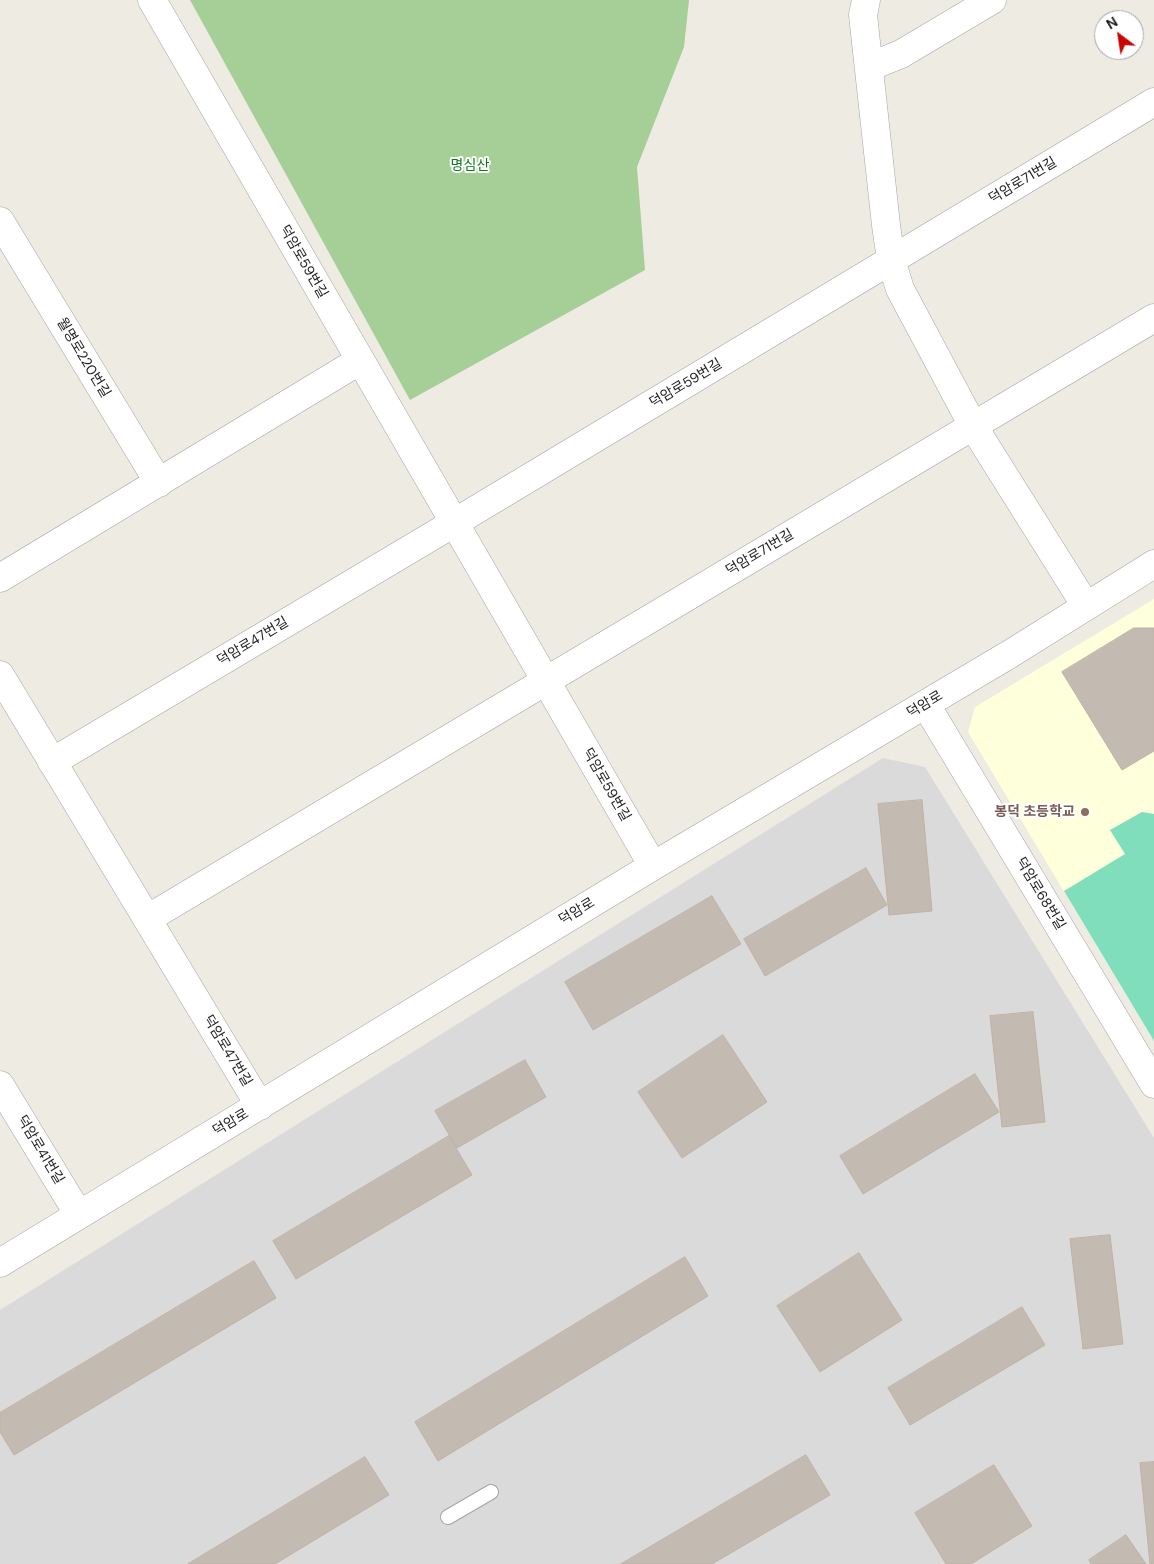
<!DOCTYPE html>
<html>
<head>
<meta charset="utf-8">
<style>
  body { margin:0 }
  #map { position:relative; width:1154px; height:1564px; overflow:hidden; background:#eeebe3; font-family:"DM Sans",sans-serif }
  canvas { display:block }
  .north { position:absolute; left:1094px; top:10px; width:50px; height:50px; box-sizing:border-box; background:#fff; border:1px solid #a5a5a5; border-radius:50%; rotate:329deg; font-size:14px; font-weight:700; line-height:20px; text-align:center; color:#1d1d1d }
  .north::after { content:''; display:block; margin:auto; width:18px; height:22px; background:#ca0600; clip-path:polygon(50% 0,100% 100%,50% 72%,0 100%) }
</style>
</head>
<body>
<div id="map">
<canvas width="1154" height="1564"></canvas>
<div class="north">N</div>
</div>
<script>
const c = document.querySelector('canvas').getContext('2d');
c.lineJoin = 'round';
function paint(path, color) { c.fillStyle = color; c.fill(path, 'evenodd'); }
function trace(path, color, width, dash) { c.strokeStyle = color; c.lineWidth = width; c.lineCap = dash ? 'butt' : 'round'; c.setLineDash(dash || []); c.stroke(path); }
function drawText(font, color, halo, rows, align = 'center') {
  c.font = font + ' "DM Sans","Noto Sans KR",sans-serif'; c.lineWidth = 4; c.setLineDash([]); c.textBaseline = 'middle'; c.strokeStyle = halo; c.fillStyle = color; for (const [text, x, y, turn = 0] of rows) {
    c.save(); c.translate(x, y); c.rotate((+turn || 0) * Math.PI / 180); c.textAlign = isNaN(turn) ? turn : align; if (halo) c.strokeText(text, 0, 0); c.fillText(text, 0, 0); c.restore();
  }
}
const residential = new Path2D(`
  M883 758 925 767 1154 1138V1564H0V1310Z`);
const education = new Path2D(`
  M1154 599V1041L968 732 975 707Z`);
const forest = new Path2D(`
  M190 0H689L684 47 637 167 645 270 410 400Z`);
const pitch = new Path2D(`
  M1142 812 1154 814V1041L1064 891 1125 854 1110 830Z`);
const building = new Path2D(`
  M1134 628H1154V751L1122 770 1062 672Z
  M922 800 932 911 889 915 878 804Z
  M866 868 887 905 765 976 744 939Z
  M712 896 741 944 593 1030 565 982Z
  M1033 1012 1045 1122 1002 1127 990 1016Z
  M723 1035 767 1102 682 1158 638 1092Z
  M525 1060 546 1097 457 1148 435 1111Z
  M975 1074 999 1112 863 1194 840 1156Z
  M449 1136 472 1175 296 1279 273 1241Z
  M1110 1235 1123 1344 1083 1349 1070 1239Z
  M859 1253 902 1320 820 1372 777 1306Z
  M685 1257 708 1296 438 1461 415 1422Z
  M254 1261 276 1298 14 1455 0 1432V1413Z
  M1022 1307 1045 1345 910 1425 888 1388Z
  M806 1455 830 1495 712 1564H621Z
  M365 1457 389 1495 275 1564H188Z
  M1154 1462V1564H1150L1140 1463Z
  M994 1465 1032 1526 971 1564H946L915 1513Z
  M1126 1535 1146 1564H1091L1089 1560Z`);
const lane = new Path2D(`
  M448 1517 491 1492`);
const street = new Path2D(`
  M152 0 653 866
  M866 0 863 15 886 225 891 260 900 289 973 426 1086 606
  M869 67 901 54 992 0
  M0 221 159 483
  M0 578 359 361
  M0 675 260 1106
  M926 705 1154 1084
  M52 762 454 523 1154 102
  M147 919 1154 318
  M0 1085 79 1215
  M0 1263 653 866 1010 654 1154 564`);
const markers = [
  [1085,812,5,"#8d6e63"]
];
const parkNames = [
  ["명심산",470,166]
];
const streetNames = [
  ["덕암로71번길",1023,181,-31],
  ["덕암로59번길",303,262,60],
  ["월명로220번길",83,358,59],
  ["덕암로59번길",686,384,-31],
  ["덕암로71번길",760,553,-31],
  ["덕암로47번길",253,642,-31],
  ["덕암로",925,705,-31],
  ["덕암로59번길",606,785,60],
  ["덕암로68번길",1040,894,59],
  ["덕암로",577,912,-31],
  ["덕암로47번길",227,1051,59],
  ["덕암로",231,1123,-31],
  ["덕암로41번길",40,1150,59]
];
const educationNames = [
  ["봉덕 초등학교",1075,812]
];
paint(residential, '#dbdada');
paint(education, '#feffdb');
paint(forest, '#a6ce97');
paint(pitch, '#80debd');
paint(building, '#c3bab2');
trace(building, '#c0b2a5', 1);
trace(lane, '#a4a4a4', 16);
trace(street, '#a4a4a4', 29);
trace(lane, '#fff', 14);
trace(street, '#fff', 28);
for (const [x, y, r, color] of markers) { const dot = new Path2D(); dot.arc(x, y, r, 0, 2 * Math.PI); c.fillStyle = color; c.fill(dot); trace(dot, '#fff', 2); }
drawText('14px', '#0b7b18', '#fff', parkNames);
drawText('14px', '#1d1d1d', '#fff', streetNames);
drawText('bold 14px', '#785e54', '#fff', educationNames, 'right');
</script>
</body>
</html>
